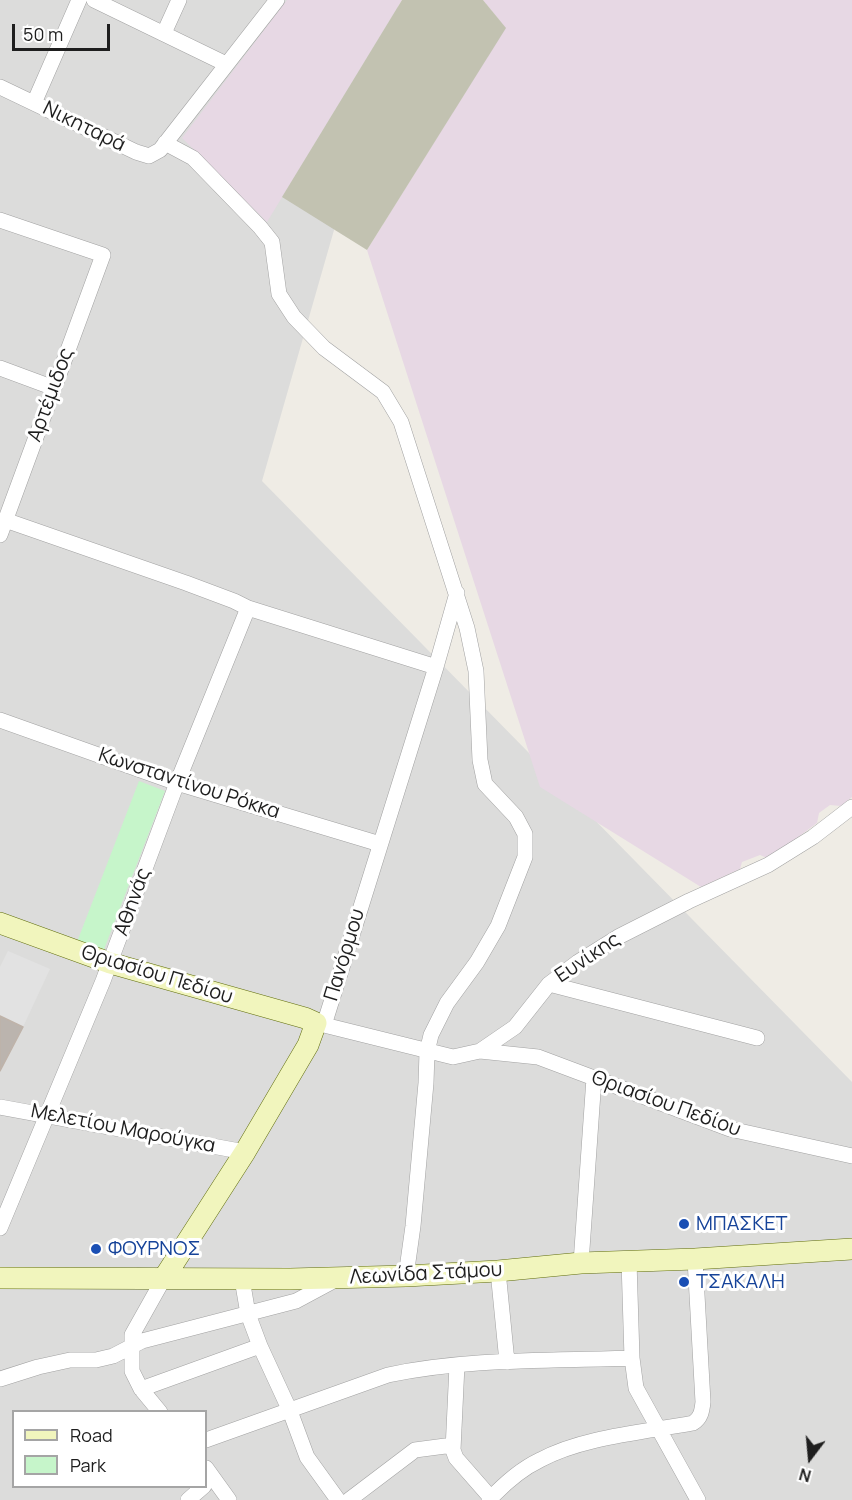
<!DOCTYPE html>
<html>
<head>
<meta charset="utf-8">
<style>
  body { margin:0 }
  #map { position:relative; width:852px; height:1500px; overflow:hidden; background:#efece5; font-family:Manrope,sans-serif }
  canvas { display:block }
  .legend { position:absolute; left:12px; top:1410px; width:195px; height:78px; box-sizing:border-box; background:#fff; border:2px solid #a5a5a5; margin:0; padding:8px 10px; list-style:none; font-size:18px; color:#1e1e1e }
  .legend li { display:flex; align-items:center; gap:12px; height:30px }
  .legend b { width:30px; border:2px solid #a5a5a5 }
  .north { position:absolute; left:780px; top:1428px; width:60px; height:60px; -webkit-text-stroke:4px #fff; paint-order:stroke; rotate:196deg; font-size:16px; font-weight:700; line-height:24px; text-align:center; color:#1e1e1e }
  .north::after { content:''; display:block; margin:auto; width:21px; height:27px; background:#1e1e1e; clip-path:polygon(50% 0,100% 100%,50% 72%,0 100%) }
  .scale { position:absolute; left:12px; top:24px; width:98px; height:27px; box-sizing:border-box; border:3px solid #1e1e1e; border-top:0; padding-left:8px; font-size:18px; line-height:21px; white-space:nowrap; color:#1e1e1e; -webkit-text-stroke:4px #fff; paint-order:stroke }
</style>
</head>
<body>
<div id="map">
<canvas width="852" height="1500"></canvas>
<ul class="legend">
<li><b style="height:8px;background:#f1f5bd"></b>Road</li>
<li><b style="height:16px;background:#c6f5ca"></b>Park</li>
</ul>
<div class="north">N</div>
<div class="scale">50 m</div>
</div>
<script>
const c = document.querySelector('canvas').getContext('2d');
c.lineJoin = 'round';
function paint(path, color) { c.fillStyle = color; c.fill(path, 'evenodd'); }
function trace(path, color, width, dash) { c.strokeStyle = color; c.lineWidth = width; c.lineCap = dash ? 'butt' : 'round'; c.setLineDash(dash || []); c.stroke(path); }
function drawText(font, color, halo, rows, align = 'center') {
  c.font = font + ' Manrope,sans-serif'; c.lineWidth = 6; c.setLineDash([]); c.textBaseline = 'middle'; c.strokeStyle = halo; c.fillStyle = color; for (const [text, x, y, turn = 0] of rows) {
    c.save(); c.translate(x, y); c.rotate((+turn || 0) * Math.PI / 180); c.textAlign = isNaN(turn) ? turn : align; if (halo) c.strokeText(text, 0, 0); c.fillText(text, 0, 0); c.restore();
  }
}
const residential = new Path2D(`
  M0 0H400L262 481 852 1082V1500H0ZM14 1412H206V1486H14Z`);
const industrial = new Path2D(`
  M287 0H402L267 222 182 138Z
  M483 0H852V797L841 806 830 805 819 813 817 823 782 849 767 858 760 855 742 862 740 869 701 887 540 787 367 250 505 28Z`);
const construction = new Path2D(`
  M402 0H483L506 28 367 250 282 197Z`);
const park = new Path2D(`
  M139 781 165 791 103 952 77 942Z`);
const parking = new Path2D(`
  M8 951 50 969 23 1027 0 1016V967Z`);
const building = new Path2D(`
  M0 1016 23 1027 0 1071Z`);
const minor = new Path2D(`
  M94 0 226 64
  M164 33 179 0
  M0 87 136 152 149 156 160 150 277 0
  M34 103 79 0
  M165 143 193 158 260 227 272 242 279 294 294 317 324 348 383 392 401 422 467 628 476 671 480 760 485 784 516 817 525 834V857L498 926 477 962 447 1003 431 1035 427 1052 426 1083 413 1226 406 1276
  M0 220 103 255 0 535
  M0 368 54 388
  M5 520 186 583 234 601 248 608 436 667
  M0 720 177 783 380 844
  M549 984 757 1038
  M316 1023 453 1057 480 1051 515 1027 549 984 578 962 618 937 689 901 768 865 813 837 852 807
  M324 1025 436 667 457 593
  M480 1051 538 1057 730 1129 852 1156
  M0 1107 245 1152
  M0 1228 103 981 177 783 248 608
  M629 1261 632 1358 636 1388 698 1500
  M581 1263 594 1078
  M498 1271 507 1362
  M242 1279 248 1314 260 1346 290 1411 307 1457 338 1500
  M457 1365 453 1450 456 1458 491 1498
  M0 1379 38 1367 70 1360H96L113 1356 142 1341 296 1301 337 1279
  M141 1389 260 1346
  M160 1412 141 1389 132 1371V1335L164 1278
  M206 1440 388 1375C468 1358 551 1361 632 1358
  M206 1468 229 1500
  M188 1500 204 1486
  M349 1500 415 1450 453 1445
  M489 1500C503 1485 521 1469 540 1460 582 1437 645 1432 693 1423 701 1418 702 1411 703 1402L695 1259`);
const secondary = new Path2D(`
  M0 923 110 963 305 1018 316 1023 308 1045 245 1152 164 1278
  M0 1278 290 1279 406 1276 498 1271 581 1263 695 1259 852 1249`);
const markers = [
  [684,1224,6,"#1a4fb4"],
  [96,1249,6,"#1a4fb4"],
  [684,1282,6,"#1a4fb4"]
];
const streetNames = [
  ["Νικηταρά",84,127,26],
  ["Αρτέμιδος",51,395,-70],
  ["Κωνσταντίνου Ρόκκα",189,784,18],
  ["Αθηνάς",133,902,-70],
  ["Πανόρμου",345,955,-73],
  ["Ευνίκης",588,958,-34],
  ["Θριασίου Πεδίου",157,975,17],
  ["Θριασίου Πεδίου",666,1104,20],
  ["Μελετίου Μαρούγκα",123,1129,11],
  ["Λεωνίδα Στάμου",426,1274,-3]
];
const transitNames = [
  ["ΜΠΑΣΚΕΤ",696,1224],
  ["ΦΟΥΡΝΟΣ",108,1249],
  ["ΤΣΑΚΑΛΗ",696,1282]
];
paint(residential, '#dcdcdb');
paint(industrial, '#e7d8e4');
paint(construction, '#c2c2b1');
paint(park, '#c6f5ca');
paint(parking, '#e2e2e2');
paint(building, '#bbb4ae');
trace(building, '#bfb3a9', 1.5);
trace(minor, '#a2a2a2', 16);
trace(secondary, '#616e0d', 22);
trace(minor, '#fff', 15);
trace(secondary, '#f1f5bd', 21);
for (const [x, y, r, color] of markers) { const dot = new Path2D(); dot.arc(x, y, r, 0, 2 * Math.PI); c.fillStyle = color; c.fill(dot); trace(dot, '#fff', 2); }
drawText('20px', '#1e1e1e', '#fff', streetNames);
drawText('20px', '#164399', '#fff', transitNames, 'left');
</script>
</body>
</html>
